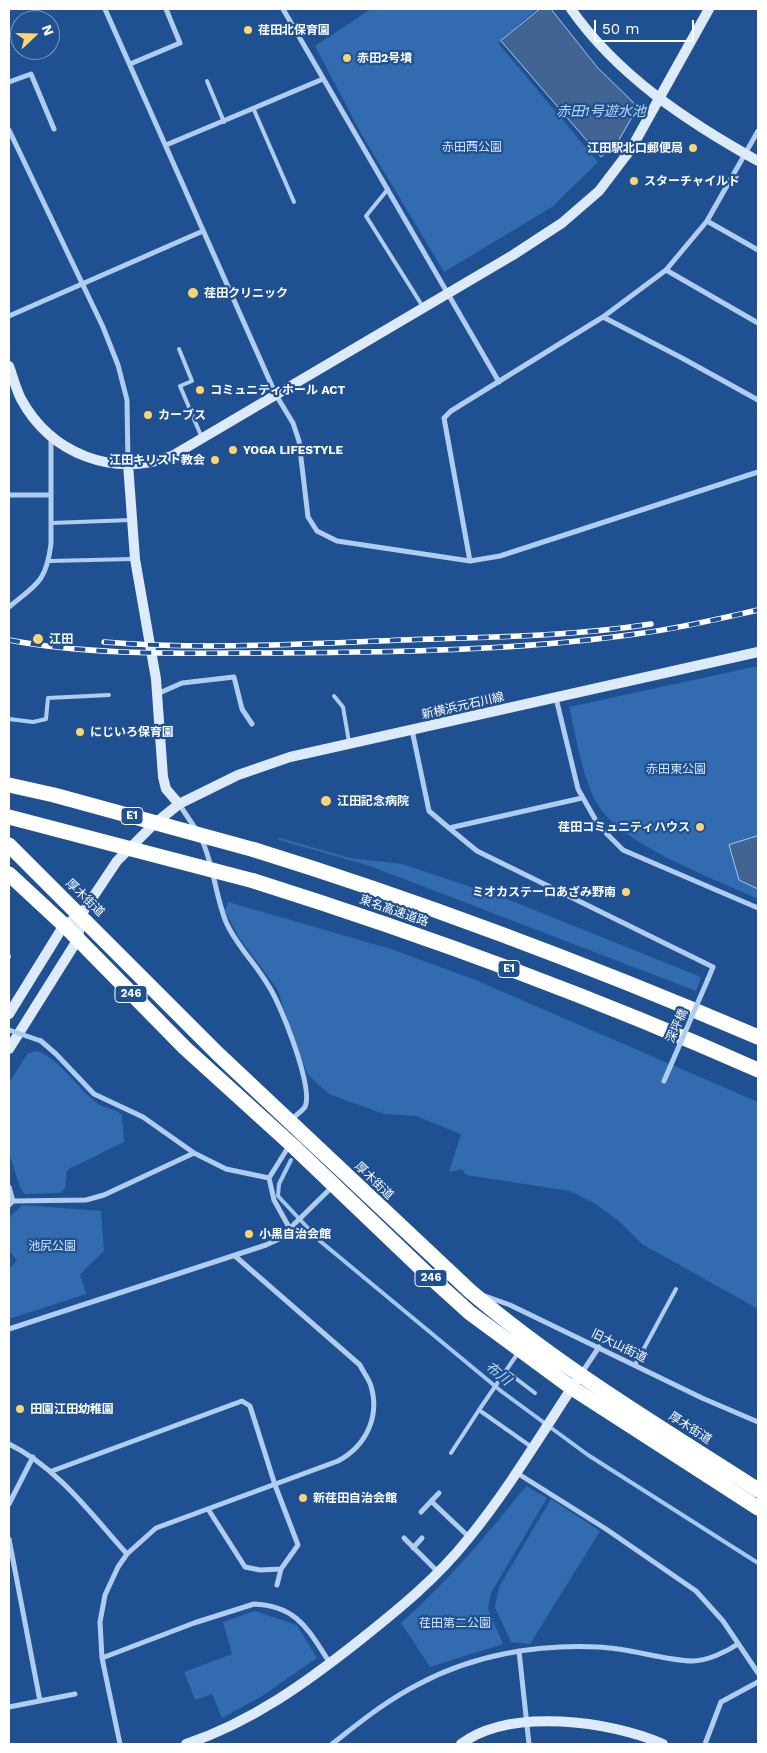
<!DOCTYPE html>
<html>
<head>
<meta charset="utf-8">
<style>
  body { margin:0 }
  #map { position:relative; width:767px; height:1753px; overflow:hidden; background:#1f5192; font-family:"Work Sans",sans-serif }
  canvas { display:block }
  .frame { position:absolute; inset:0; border:10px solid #fff; pointer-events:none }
  .north { position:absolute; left:10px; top:10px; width:50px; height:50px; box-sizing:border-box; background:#1f5192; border:1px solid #7997be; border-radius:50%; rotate:69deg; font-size:14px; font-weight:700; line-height:20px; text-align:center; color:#fff }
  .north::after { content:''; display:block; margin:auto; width:18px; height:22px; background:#fcd470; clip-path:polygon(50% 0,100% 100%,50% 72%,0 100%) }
  .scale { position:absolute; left:594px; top:20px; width:100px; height:22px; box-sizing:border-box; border:2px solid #fff; border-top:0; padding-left:6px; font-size:15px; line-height:18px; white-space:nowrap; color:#fff; -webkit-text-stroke:4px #1f5192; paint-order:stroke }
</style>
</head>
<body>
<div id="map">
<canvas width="767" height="1753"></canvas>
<div class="frame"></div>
<div class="north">N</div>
<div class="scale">50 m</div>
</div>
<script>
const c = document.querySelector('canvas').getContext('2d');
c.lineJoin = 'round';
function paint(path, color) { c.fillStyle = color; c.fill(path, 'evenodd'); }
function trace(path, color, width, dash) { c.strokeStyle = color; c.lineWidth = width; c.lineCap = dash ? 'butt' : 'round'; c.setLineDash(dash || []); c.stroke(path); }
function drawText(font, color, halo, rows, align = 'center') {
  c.font = font + ' "Work Sans","Noto Sans JP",sans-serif'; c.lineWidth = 4.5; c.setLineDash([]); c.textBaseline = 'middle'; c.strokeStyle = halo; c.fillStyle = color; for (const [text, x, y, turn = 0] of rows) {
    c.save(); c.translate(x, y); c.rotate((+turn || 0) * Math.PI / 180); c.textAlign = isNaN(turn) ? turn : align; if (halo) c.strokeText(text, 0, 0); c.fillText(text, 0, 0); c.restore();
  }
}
const green = new Path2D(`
  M371 9H537L498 43 598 162 552 207 444 272 362 135 315 46Z
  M758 666V899C715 879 631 848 603 812 583 787 577 738 569 707Z
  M280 838 350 858 402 864 507 899 701 977 696 991 370 866 276 839Z
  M228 902 391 949 473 979 758 1102V1309L642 1244 619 1221 594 1203 570 1191 466 1175 462 1169 449 1172 461 1134 416 1116 384 1114 329 1094 308 1075 294 1043 278 990 240 939 225 911Z
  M38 1051C61 1061 77 1088 97 1103 105 1109 115 1108 122 1115L124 1142C105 1150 89 1161 70 1168L67 1171 65 1188 60 1193 25 1194 20 1188 9 1152V1083L28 1053Z
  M22 1205 101 1211 104 1251 80 1274 86 1294 9 1319V1268L17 1261 9 1250V1218Z
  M526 1486 547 1498 491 1593 488 1609 503 1644 430 1667 401 1623C448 1581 487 1535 526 1486Z
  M551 1499 600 1531 530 1644 511 1642 495 1607 499 1587Z
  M255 1611 297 1625 317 1658 262 1696 222 1718 212 1694 195 1700 184 1672 232 1654 223 1622Z`);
const water = new Path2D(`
  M540 9H551L597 67 638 107 616 145 601 157 501 41Z
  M758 836V889L739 880 729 845Z`);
const stream = new Path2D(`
  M291 1160 279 1184 278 1196 320 1241 501 1391 588 1455 758 1563`);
const lane = new Path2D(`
  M207 81 224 122
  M254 110 294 202
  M388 189 366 216 423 307
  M179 349 192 381 180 386 202 438
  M51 523 131 520
  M49 561 133 559
  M334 696 343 707 349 742
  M9 719 33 722 46 719 48 698 109 695
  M9 957V956
  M635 1365 676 1289
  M506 1371 535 1393
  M479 1410 518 1353
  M451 1453 479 1410 533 1448`);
const street = new Path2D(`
  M105 9 276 395 293 423 299 441 308 517 317 531 337 541 470 561 500 556 758 472
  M283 9 499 382
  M130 64 180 43 166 9
  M9 82 31 74 54 129
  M9 130 103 327 118 365 127 400 128 464
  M166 145 323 79
  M707 221 758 250
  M666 270 758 323
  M9 316 203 231
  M603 317 682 358 758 400
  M9 495H50
  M470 561 444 418 451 411 603 317 666 270 707 221 758 131
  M9 607C37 584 46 582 51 544V437
  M157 694 182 683 234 677 242 709 252 724
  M556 698 578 789 599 826 623 850 758 908
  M412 730 429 811 449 828 582 798
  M179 804 197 831
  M449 828 477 851 713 967 708 979
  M201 838C214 865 215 895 226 922 236 945 255 963 268 985 280 1002 314 1088 305 1107 302 1111 295 1116 291 1120
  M41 1041 56 1054 94 1094 143 1117 194 1153 226 1169 269 1178 289 1146
  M269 1178 274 1200 290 1229
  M9 1187 13 1201
  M9 1205 13 1201 86 1200 104 1195 194 1153
  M485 1296 510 1305 702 1398 758 1422
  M9 1329 266 1245 279 1239 332 1187
  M581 1374 599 1347
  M9 1444C58 1468 91 1514 127 1554
  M52 1471 242 1401 250 1406 275 1485 298 1545 281 1569 277 1585
  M517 1473 606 1529 696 1591 723 1621 758 1673
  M431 1501 469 1537
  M9 1504 33 1457
  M208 1509 245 1567 260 1570 281 1569
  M421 1512 439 1493
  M404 1538 438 1572
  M9 1539 40 1701
  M413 1548 422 1538
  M519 1651 529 1744
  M102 1658 194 1623 254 1604C298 1606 308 1630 330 1663
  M9 1707 75 1694
  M120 1744 102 1658 100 1622 105 1595 118 1567 127 1554 156 1528 338 1461C366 1446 380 1417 371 1386 369 1379 363 1372 360 1365L235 1256
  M332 1744C359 1723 387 1700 419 1684 473 1655 537 1644 598 1647 629 1648 663 1660 692 1661 707 1661 726 1652 738 1644
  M705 1744 721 1702 758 1682`);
const secondary = new Path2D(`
  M571 9C618 76 688 122 758 161
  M9 366C13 377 16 389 21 399 51 454 113 478 172 456L513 255 562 223 599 191 631 149 709 9
  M128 464 135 559 156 679 163 777 166 789 179 804
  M9 1014 64 925 81 915
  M9 1049 78 939 81 915 117 861 153 825 179 804 238 775 290 757 758 652
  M186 1744C252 1722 307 1682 360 1640 399 1609 437 1578 468 1539 508 1490 540 1436 575 1383
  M461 1744C510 1707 611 1721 663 1744`);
const highway = new Path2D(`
  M9 845 218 1054 470 1291C559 1367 660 1427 758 1490
  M255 850C426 903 594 967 758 1037
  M9 874 64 925 185 1048 293 1146 428 1275 470 1313 572 1388 758 1508
  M254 881C425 935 594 997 758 1070`);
const rail = new Path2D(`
  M9 640C92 656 188 653 273 653 394 652 516 651 636 634 677 629 718 619 758 610
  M104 642C203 650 303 644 402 640 485 637 568 637 651 624`);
const streetBridge = new Path2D(`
  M9 1030 41 1041
  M664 1081 708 979`);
const highwayBridge = new Path2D(`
  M9 785 54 795 255 850
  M9 817 254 881`);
const markers = [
  [248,30,5,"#fcd470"],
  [347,58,5,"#fcd470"],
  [693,148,5,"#fcd470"],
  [634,181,5,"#fcd470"],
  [193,293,6,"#fcd470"],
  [200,390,5,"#fcd470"],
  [148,415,5,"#fcd470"],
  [233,450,5,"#fcd470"],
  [215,460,5,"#fcd470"],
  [38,639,6,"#fcd470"],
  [80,732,5,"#fcd470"],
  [326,801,6,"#fcd470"],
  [700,827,5,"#fcd470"],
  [626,892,5,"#fcd470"],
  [249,1234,5,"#fcd470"],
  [20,1409,5,"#fcd470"],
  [303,1498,5,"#fcd470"]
];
const shields = [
  [132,816,22],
  [509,969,22],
  [131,994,32],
  [431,1278,32]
];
const shieldNames = [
  ["E1",132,816],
  ["E1",509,969],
  ["246",131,994],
  ["246",431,1278]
];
const poiNames = [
  ["荏田北保育園",258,30],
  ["赤田2号墳",357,58],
  ["江田駅北口郵便局",683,148,"right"],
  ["スターチャイルド",644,181],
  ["荏田クリニック",204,293],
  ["コミュニティホール ACT",210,390],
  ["カーブス",158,415],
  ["YOGA LIFESTYLE",243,450],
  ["江田キリスト教会",205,460,"right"],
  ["江田",49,639],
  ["にじいろ保育園",90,732],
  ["江田記念病院",337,801],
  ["荏田コミュニティハウス",690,827,"right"],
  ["ミオカステーロあざみ野南",616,892,"right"],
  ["小黒自治会館",259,1234],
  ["田園江田幼稚園",30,1409],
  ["新荏田自治会館",313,1498]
];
const parkNames = [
  ["赤田西公園",472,147],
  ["赤田東公園",676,769],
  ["池尻公園",52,1246],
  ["荏田第二公園",455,1623]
];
const streetNames = [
  ["新横浜元石川線",463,706,-13],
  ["厚木街道",85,898,44],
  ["東名高速道路",394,911,19],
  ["深坪橋",677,1026,-66],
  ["厚木街道",374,1181,44],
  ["旧大山街道",619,1346,26],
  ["厚木街道",690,1428,33]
];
const waterNames = [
  ["赤田1号遊水池",601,112],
  ["布川",498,1374,39]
];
paint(green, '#326bb0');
paint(water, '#416493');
trace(water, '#a4c7ef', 1);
trace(stream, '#a4c7ef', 4);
trace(lane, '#b0ccee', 4);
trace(street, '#b0ccee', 5);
trace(secondary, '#ddeafa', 10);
trace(highway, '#fff', 15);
trace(rail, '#fff', 5.5);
trace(rail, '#1f5192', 4, [11]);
trace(streetBridge, '#b0ccee', 5);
trace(highwayBridge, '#fff', 15);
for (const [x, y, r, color] of markers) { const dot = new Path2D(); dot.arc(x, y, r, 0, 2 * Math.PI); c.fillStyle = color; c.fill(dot); trace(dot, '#1f5192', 2); }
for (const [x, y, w] of shields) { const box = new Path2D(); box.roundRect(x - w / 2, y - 8.5, w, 17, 4); c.fillStyle = '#1f5192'; c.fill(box); trace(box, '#fff', 1); }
drawText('bold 11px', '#fff', null, shieldNames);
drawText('bold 12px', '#fff', '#1f5192', poiNames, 'left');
drawText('12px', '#d6e6fa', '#1f5192', parkNames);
drawText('12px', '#fff', '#1f5192', streetNames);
drawText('italic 14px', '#bdd6f5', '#1f5192', waterNames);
</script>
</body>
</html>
